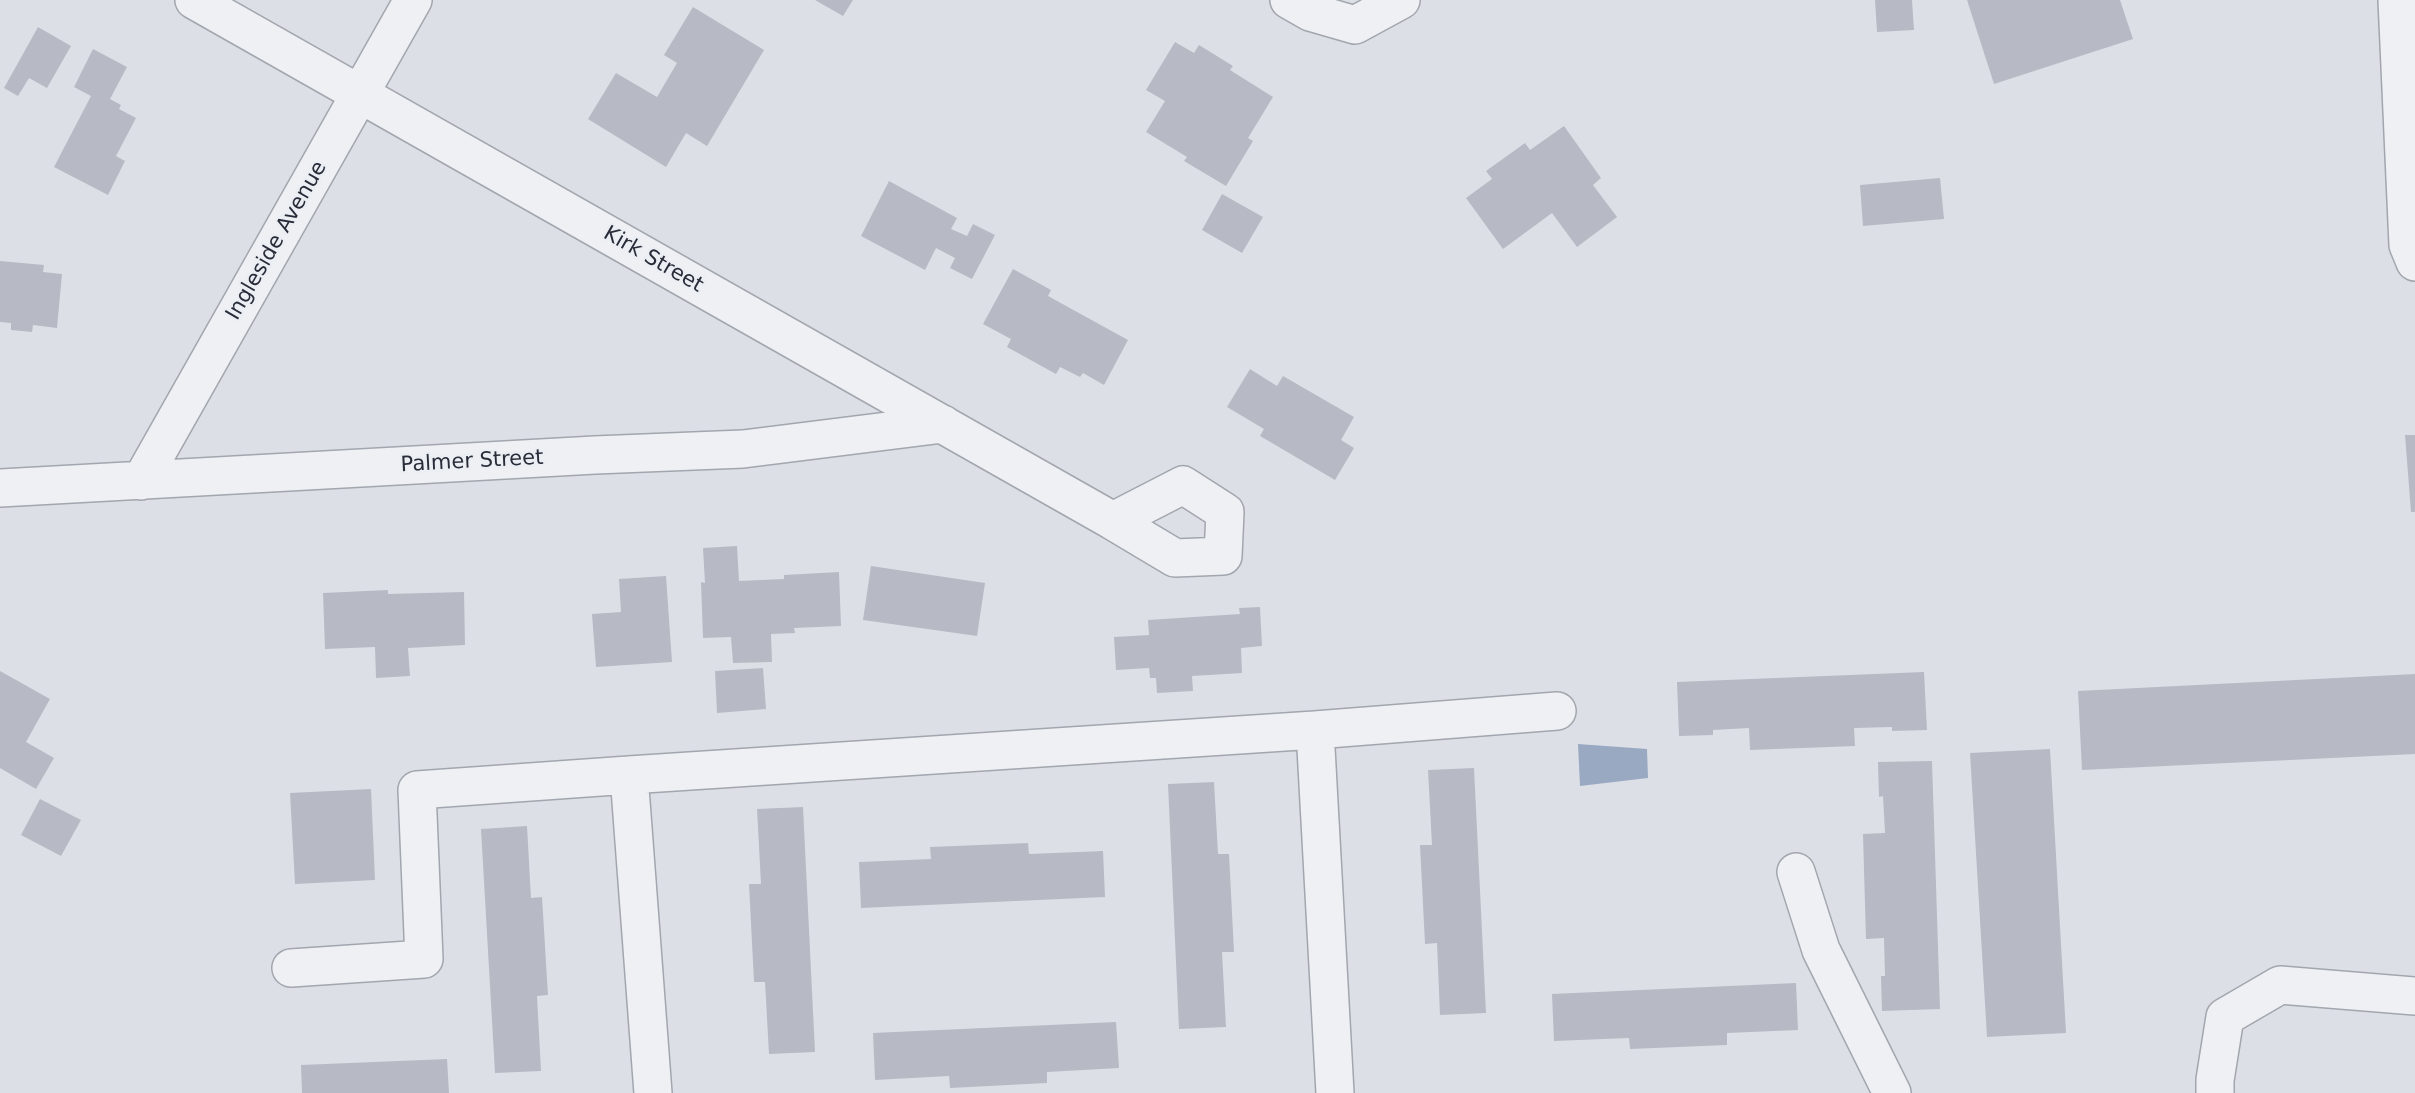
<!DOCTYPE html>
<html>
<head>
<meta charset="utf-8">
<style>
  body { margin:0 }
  canvas { display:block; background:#dcdfe5 }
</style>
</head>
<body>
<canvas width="2415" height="1093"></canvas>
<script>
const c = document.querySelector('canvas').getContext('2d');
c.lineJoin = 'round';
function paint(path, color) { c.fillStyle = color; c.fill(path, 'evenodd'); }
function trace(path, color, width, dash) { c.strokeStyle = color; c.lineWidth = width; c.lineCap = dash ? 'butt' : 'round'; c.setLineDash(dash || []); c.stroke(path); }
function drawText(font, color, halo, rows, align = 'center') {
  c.font = font + ' "DejaVu Sans",sans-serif'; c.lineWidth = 5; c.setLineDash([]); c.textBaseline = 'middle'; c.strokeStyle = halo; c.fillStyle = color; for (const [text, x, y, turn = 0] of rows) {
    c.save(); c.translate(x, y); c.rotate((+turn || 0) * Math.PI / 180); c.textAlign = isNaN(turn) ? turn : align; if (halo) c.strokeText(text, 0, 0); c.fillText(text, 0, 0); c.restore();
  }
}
const water = new Path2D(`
  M1578 744 1647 749 1648 778 1580 786Z`);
const building = new Path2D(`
  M815 0H853L843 16Z
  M1875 0H1912L1914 30 1877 32Z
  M1967 0H2120L2133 39 1994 84Z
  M693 7 764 50 707 146 686 133 666 167 588 119 616 73 657 97 677 63 664 55Z
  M38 27 71 46 47 88 29 78 18 96 4 88Z
  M1175 42 1194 53 1199 45 1233 66 1230 70 1273 97 1248 138 1253 141 1226 186 1184 161 1187 157 1146 132 1165 101 1146 90Z
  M93 49 127 67 110 99 121 105 119 109 136 118 116 156 125 161 108 195 54 167 91 96 74 87Z
  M1564 126 1601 178 1593 185 1617 217 1577 247 1552 213 1503 249 1466 198 1492 179 1486 171 1525 143 1530 150Z
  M1940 178 1944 219 1863 226 1860 185Z
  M889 181 957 218 951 229 967 236 973 224 995 235 972 279 950 268 955 258 936 248 925 270 861 236Z
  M1222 194 1263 217 1242 253 1202 230Z
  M0 261 44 265 43 272 62 274 57 328 33 325 32 332 11 330V323L0 322Z
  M1013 269 1051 290 1048 296 1128 340 1104 385 1083 373 1080 377 1060 367 1056 374 1007 347 1011 339 983 324Z
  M1250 369 1277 386 1283 376 1354 417 1341 440 1354 448 1335 480 1260 436 1264 429 1227 407Z
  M2405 435H2415V512H2411Z
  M737 546 739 581 784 579V575L839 572 841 626 794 628 795 633 771 634 772 662 733 663 731 637 703 638 701 582 705 583 703 548Z
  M871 566 985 583 977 636 863 620Z
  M666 576 672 662 596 667 592 614 621 612 619 579Z
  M388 590V594L464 592 465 645 408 648 410 676 376 678 375 647 325 649 323 593Z
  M1260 607 1262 646 1241 648 1242 673 1192 676 1193 691 1157 693 1156 678H1150L1149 668 1116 670 1114 637 1149 635 1148 620 1240 614 1239 608Z
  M763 668 766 709 717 713 715 671Z
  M0 671 50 699 26 742 54 758 36 789 0 768Z
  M1924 672 1927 730 1892 731V727L1854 728 1855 746 1750 750 1749 728 1713 730V735L1679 736 1677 682Z
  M2415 674V754L2082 770 2078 691Z
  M2050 749 2066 1033 1987 1037 1970 753Z
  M1932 761 1940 1009 1882 1011 1881 976H1885L1884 938 1866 939 1863 834 1885 833 1883 796 1879 797 1878 762Z
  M1474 768 1486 1013 1440 1015 1437 943 1425 944 1420 845H1432L1428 770Z
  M1214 782 1218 854H1229L1234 952H1222L1226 1027 1179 1029 1168 784Z
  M371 789 375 880 295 884 290 793Z
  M40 799 81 820 61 856 21 835Z
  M803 807 815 1052 769 1054 765 982H754L749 884H761L757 809Z
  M527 826 531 898 542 897 548 995 537 996 541 1071 495 1073 481 829Z
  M1028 843 1029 854 1103 851 1105 897 861 908 859 862 931 859 930 847Z
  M1796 983 1798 1030 1727 1033V1045L1630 1049 1629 1038 1554 1041 1552 994Z
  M1116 1022 1119 1068 1047 1072V1083L950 1088 949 1076 875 1080 873 1033Z
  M447 1059 449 1093H302L301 1065Z`);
const minor = new Path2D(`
  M194 0 1113 521
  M1289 0 1310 12 1355 25 1401 0
  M2397 0 2408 245 2415 262
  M141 481 413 0
  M1183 485 1225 512 1223 556 1175 558 1113 521Z
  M0 488 595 455 743 449 943 424
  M1796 872 1821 950 1892 1093
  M291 968 424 959 417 790 629 775
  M653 1093 629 775 1315 730
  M1335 1093 1315 730 1557 711
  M2215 1093V1080L2225 1017 2280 985 2415 996`);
const streetNames = [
  ["Ingleside Avenue",277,241,-60],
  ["Kirk Street",653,260,30],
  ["Palmer Street",472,462,-3]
];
paint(water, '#9aa9c2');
paint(building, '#b7bac4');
trace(minor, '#a2a6ae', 40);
trace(minor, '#eef0f4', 37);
drawText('21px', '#282c39', '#ebeef3', streetNames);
</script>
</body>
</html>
